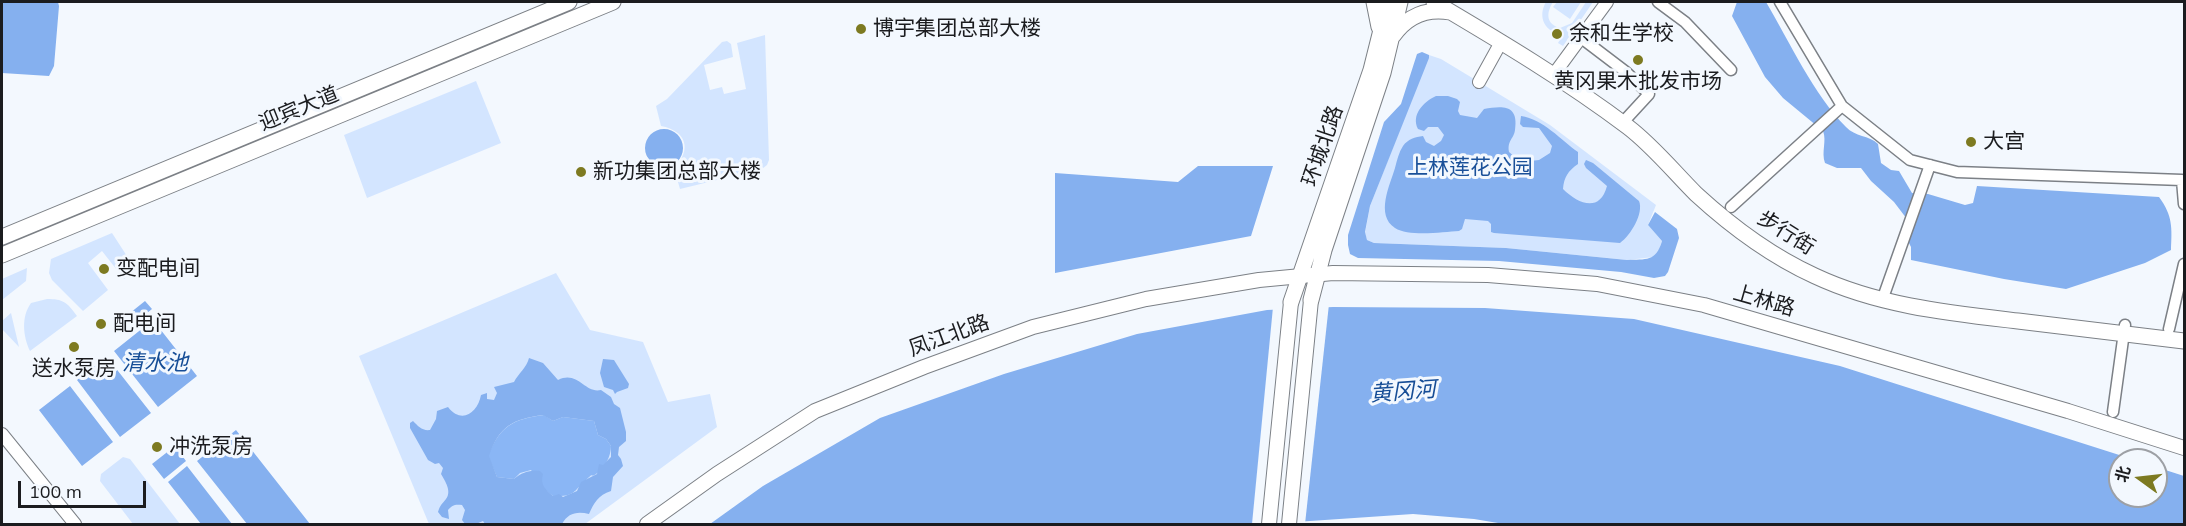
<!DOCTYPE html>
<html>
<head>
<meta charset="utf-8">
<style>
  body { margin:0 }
  #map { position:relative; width:2186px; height:526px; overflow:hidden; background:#f3f8fe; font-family:Mulish,"Noto Sans SC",sans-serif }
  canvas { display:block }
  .frame { position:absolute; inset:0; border:3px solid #1b1c1f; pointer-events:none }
  .north { position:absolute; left:2108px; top:448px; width:60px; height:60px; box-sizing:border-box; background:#f3f8fe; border:2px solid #9da0a5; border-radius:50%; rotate:285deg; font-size:16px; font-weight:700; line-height:24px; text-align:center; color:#1b1c1f }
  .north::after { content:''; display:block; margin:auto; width:21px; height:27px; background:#7d7a21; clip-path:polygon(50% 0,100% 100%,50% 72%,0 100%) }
  .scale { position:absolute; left:18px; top:481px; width:128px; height:27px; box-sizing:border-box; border:3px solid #1b1c1f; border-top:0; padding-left:8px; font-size:18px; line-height:21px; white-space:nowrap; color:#1b1c1f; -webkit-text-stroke:4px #f3f8fe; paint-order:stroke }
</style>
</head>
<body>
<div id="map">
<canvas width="2186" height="526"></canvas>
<div class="frame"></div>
<div class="north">北</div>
<div class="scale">100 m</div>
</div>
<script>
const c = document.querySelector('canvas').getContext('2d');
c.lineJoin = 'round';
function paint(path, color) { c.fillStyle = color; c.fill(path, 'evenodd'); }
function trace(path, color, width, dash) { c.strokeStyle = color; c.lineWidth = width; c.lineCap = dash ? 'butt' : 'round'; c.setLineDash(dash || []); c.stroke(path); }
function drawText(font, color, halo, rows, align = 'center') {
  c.font = font + ' Mulish,"Noto Sans SC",sans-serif'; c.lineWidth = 6; c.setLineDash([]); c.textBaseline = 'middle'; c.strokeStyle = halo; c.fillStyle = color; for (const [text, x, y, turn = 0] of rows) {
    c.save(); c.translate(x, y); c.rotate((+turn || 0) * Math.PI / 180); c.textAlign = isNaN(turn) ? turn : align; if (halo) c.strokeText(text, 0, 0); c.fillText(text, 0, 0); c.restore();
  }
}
const green = new Path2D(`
  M1546 2H1553C1546 13 1546 24 1560 28L1572 23 1586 2H1593L1563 46 1558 43 1563 34C1545 33 1537 17 1546 2Z
  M1557 2H1581L1570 19 1553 7Z
  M765 35 769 160 767 165 762 169 680 189 674 168C692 150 687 131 661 126L656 106 667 99 722 42 727 41 731 44 733 57 704 65 710 90 722 87 724 94 746 89 737 43Z
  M1429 55 1441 59 1550 125 1656 205 1648 225 1662 241 1659 251 1654 257 1627 260 1506 248 1374 243 1367 240 1365 233 1370 206Z
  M476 81 501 143 367 198 344 135Z
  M112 233 136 270 124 279 102 251 88 263 108 290 83 311 52 280 49 273 51 259Z
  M27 268 26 281 2 300V279Z
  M556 273 590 330 643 342 668 402 710 394 717 427 585 524H429L359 356Z
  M47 299C63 299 67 302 77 316L30 351C23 336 21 317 31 303Z
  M11 313 19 347 2 329V321Z
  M123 457 130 459 180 524H133L100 481 101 474Z`);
const forest = new Path2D(`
  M544 415 553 421 563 417 594 421 598 435 606 439 611 446C611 456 605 468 596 474 590 478 594 472 588 478 573 491 576 497 553 496L544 489 531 470 520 473 514 479 497 477 488 456C500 426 513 419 544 415Z`);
const water = new Path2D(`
  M2 2H58L59 6 54 66 49 76 2 73Z
  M1737 2H1766C1789 41 1814 95 1846 127 1855 137 1869 135 1878 144L1881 163 1891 170 1899 171 1912 193 1928 194 1965 205 1973 203 1977 186 2159 197C2173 216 2172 228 2171 250L2145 263 2066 289 2004 279 1911 260V247L1908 241 1913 227 1894 202 1871 181 1861 168H1837L1825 163C1821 152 1827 141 1823 131L1783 98 1765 77 1732 16Z
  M1422 52 1429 55V58L1370 206 1365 232 1367 240 1374 243 1506 248 1627 260C1646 259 1656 262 1662 241L1648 225 1655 212 1677 229 1679 238 1668 272 1665 276 1654 278 1621 272 1499 261 1358 258 1350 254 1348 245V235L1384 122 1401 104 1417 54Z
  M1436 96H1448L1457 99 1460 102 1458 111 1460 115 1477 118 1484 109C1502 106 1519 104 1515 130 1514 139 1507 140 1509 152L1516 158 1511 166 1514 171 1519 169 1521 162 1539 160 1550 153 1552 146 1539 128 1523 127 1520 124 1521 116C1543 119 1561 140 1578 152V164C1568 171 1564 177 1563 189 1578 204 1600 213 1607 186L1586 168 1584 164 1586 160 1593 163 1639 201C1644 213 1631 235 1620 243L1494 233 1491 232V224L1488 221 1465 219 1462 229 1459 231C1443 232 1409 237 1395 228 1375 215 1390 185 1395 168 1397 160 1399 152 1403 146 1408 139 1415 137 1423 136L1426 142 1434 146 1441 141 1444 135 1438 127H1428L1424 131 1418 129C1411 115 1423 102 1436 96Z
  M645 148a19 19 0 1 1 38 0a19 19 0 1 1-38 0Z
  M1198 166H1273L1251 236 1055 273V173L1178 182Z
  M145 301 152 309 131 326 125 317Z
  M1333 307 1485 308 1634 319 1840 366 2135 460H2120V496H2156V467L2184 476V524H1504L1474 519 1413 514 1266 524H710L763 486 880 418 1004 374 1137 334 1267 310Z
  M153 320 197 376 158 407 114 351Z
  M107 357 151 413 120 437 77 380Z
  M529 358 543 363 558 380C578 370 585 394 601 390L611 397 614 404 620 408 626 432V441L619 447 618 455 621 459 623 466 613 477 611 491C598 495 594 503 589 514 577 511 568 513 562 524H485L483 521 476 524H465L462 520 465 510 462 505C455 504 452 505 448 510L449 519 442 517 438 512C440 505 442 504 446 499 452 491 445 481 441 474L443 468 439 463 435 464 428 460 410 428V423L413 421C418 426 422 431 430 430L436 419 437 411 448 407C462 425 478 412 481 395L487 393V399L494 400 497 393 494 387 514 382C518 374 527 367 529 358ZM543 415 553 421 563 417 594 421 598 435 606 439 611 446V457L603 465 599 464 597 474 581 482 577 491 563 497 559 494 553 496C545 489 540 485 543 474L540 471C530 470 522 472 514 479L497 477 489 456C499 426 513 419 543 415Z
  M603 359 614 360 629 384 628 388 617 392 615 394 613 390 604 387 600 373Z
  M70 386 113 442 82 466 39 410Z
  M236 430 310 524H247L197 461Z
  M175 446 186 461 164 479 152 464Z
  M187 466 232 524H201L168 482Z`);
const pier = new Path2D(`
  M1329 304 1305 524H1252L1273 307Z`);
const minor = new Path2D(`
  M1658 2 1685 22 1731 70
  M1780 2 1842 106 1910 160 1957 172 2182 180 2184 204
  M1580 37 1626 72 1649 94 1626 119
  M1731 207 1842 106
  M1885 292 1930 165
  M2169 329 2184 264
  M2113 412 2125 325`);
const tertiary = new Path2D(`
  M1557 70 1607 2
  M1479 82 1500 44
  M2 434 75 524`);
const secondary = new Path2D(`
  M647 524 717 474 815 411 924 367 1033 327 1146 299 1259 280 1333 273 1488 275 1597 284 1704 305 2068 411 2184 448
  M1269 524 1291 302
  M1289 524 1311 300`);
const primary = new Path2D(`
  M1374 2 1379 27
  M1434 2C1500 41 1567 81 1628 127 1653 146 1674 172 1696 194 1732 227 1771 256 1815 276 1879 306 1949 313 2018 321 2073 328 2129 334 2184 341
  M1393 36C1407 16 1427 8 1450 12
  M2 237 569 2
  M2 255 613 2
  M1311 300 1324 250 1383 73 1400 2
  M1291 302 1371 70 1388 2`);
const markers = [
  [861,29,6,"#7d7a21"],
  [1557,34,6,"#7d7a21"],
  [1638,60,6,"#7d7a21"],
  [1971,142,6,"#7d7a21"],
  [581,172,6,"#7d7a21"],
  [104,269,6,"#7d7a21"],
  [101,324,6,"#7d7a21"],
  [74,347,6,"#7d7a21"],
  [157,447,6,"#7d7a21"]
];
const poiNames = [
  ["博宇集团总部大楼",873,29],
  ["余和生学校",1569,34],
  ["黄冈果木批发市场",1638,82,"center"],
  ["大宫",1983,142],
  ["新功集团总部大楼",593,172],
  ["变配电间",116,269],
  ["配电间",113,324],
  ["送水泵房",74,369,"center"],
  ["冲洗泵房",169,447]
];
const streetNames = [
  ["迎宾大道",299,109,-22],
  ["环城北路",1323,146,-71],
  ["步行街",1786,233,32],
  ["上林路",1764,301,16],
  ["凤江北路",949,336,-20]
];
const parkNames = [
  ["上林莲花公园",1470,168]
];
const waterNames = [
  ["清水池",155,363],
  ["黄冈河",1403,392,-4]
];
paint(green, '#d3e5ff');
paint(forest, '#8ab6f5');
paint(water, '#85b0ef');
paint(pier, '#f3f8fe');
trace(minor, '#7c8086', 13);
trace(tertiary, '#7c8086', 14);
trace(secondary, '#7c8086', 16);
trace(primary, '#7c8086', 17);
trace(minor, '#fff', 10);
trace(tertiary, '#fff', 12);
trace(secondary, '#fff', 14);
trace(primary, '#fff', 15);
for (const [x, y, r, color] of markers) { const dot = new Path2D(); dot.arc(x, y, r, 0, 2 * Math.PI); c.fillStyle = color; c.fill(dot); trace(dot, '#f3f8fe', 2); }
drawText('21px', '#1b1c1f', '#f3f8fe', poiNames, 'left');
drawText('21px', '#1b1c1f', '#f3f8fe', streetNames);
drawText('21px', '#1a5099', '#f3f8fe', parkNames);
drawText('italic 22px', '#164d96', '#f3f8fe', waterNames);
</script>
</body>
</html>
